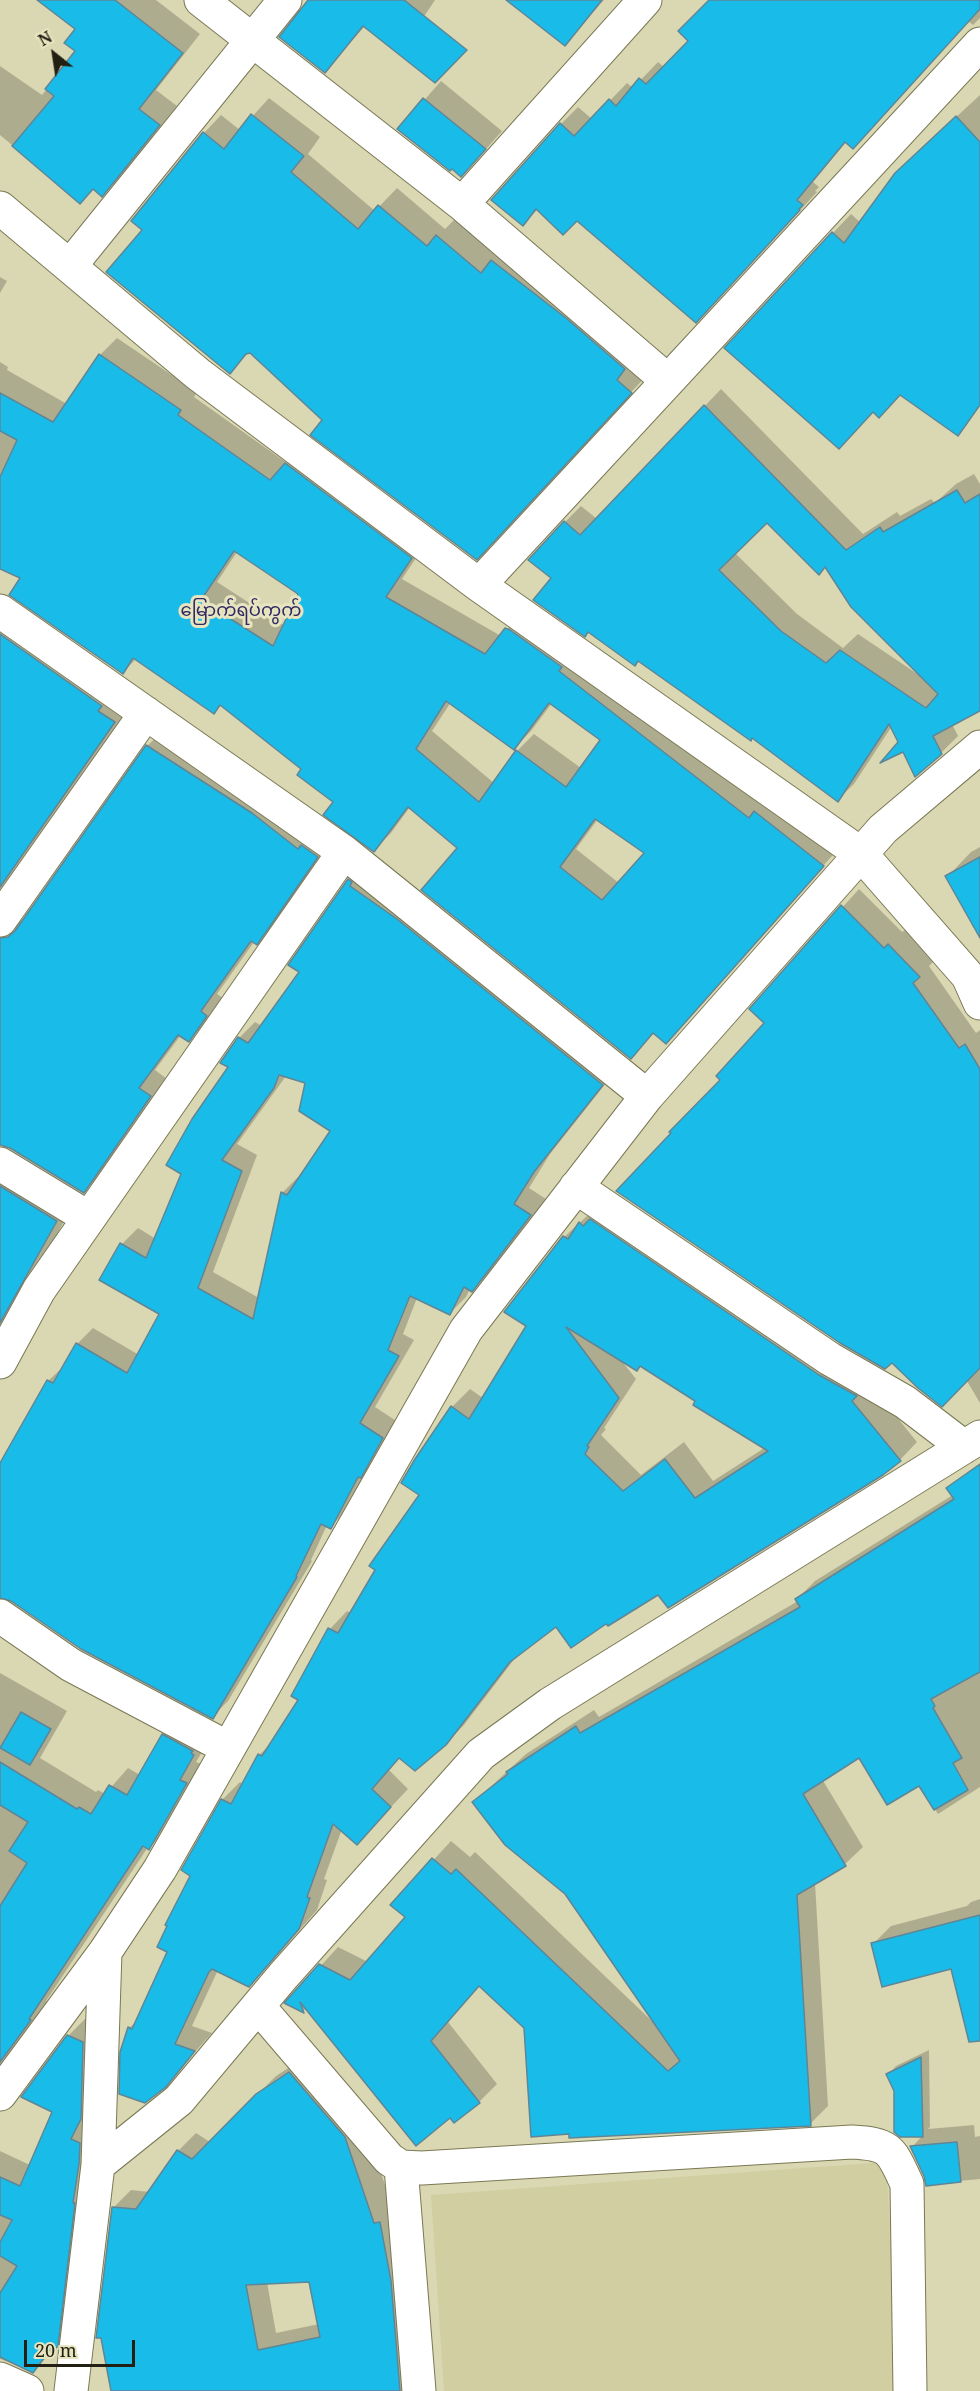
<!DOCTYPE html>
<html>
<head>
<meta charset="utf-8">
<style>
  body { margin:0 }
  #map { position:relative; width:980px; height:2391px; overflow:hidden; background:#dad8b2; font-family:"Noto Serif",serif }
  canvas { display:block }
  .north { position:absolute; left:24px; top:24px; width:60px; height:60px; -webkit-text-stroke:4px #e7e5bf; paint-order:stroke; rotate:330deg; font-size:16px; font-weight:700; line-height:24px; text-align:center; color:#222012 }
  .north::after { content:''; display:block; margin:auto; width:21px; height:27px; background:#222012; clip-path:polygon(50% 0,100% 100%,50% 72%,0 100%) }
  .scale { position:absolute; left:24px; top:2340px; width:111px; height:27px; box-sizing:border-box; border:3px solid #222012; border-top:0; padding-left:8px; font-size:18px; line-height:21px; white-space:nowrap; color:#222012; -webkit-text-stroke:4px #e7e5bf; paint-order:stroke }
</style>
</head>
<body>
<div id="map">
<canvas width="980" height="2391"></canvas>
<div class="north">N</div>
<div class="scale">20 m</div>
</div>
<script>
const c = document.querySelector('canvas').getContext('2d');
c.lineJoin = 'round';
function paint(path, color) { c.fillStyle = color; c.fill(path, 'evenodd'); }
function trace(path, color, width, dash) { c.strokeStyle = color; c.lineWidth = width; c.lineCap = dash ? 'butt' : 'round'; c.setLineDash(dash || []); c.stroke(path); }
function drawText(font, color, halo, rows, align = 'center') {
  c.font = font + ' "Noto Serif","Noto Sans Myanmar",serif'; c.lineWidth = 6; c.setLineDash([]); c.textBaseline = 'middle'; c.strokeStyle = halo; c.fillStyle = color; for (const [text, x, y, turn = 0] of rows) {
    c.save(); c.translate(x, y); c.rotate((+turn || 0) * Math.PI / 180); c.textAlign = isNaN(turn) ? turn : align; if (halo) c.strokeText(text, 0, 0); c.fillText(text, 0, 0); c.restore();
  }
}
const built = new Path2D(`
  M886 2162 900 2391H444L431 2195Z`);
const shadow = new Path2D(`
  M40 0H156L200 34 156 90 177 106 120 177 102 195 94 188 80 202 0 135V66L42 95 77 51V29Z
  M311 0H435L413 33 365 26 325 71Z
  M508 0H604L565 44Z
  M711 0H980V18L973 25 968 21 847 141 813 182 819 187 815 191 817 192 713 304 577 219 538 209 523 224 561 124 578 107 592 119 627 83 633 88 658 62 664 67 690 41Z
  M441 81 502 131 479 157 399 129Z
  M980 95V404L833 233 851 214 861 223 915 155Z
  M269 98 320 137 308 154 375 211 397 188 445 229 455 219 648 374 494 540 324 420 250 351 229 372 144 230 204 133 221 115 240 130Z
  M0 277 7 281 0 293Z
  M117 338 197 392 194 397 287 463 304 447 428 540 402 579 501 636 523 611 840 847 666 1042 655 1032 631 1057 459 848 410 807 391 833 374 850 335 801 303 769 221 705 214 712 137 658 123 672 22 577 0 567V362L8 367 7 370 67 404 100 355ZM237 552 300 593 285 626 217 582ZM451 702 514 748 531 731 552 703 602 740 581 768 534 734 517 751 494 783 432 731ZM598 819 646 853 619 883 576 849Z
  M721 389 863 534 897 512 900 516 931 499 935 503 956 484 974 474 980 484V710L952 724 958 736 941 753 900 742 892 726 854 784 837 800 553 578 565 522 581 506 597 519ZM767 521 819 573 826 566 919 675 858 634 843 648 797 614 734 552Z
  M0 617 131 705 0 895Z
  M165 729 334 839 274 926 256 943 254 942 217 994 223 998 206 1023 189 1040 181 1035 155 1070 167 1079 101 1174 84 1191 10 1146 0 1144V910L17 922 24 920 147 746Z
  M980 847V935L947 877 971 852Z
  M365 864 618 1068 550 1154 529 1188 546 1199 488 1274 472 1290 470 1289 466 1297 450 1313 417 1298 403 1334 414 1340 375 1407 398 1422 346 1511 330 1527 327 1525 311 1560 312 1561 228 1701 212 1717 11 1599 0 1596V1462L5 1457 48 1381 65 1365 77 1344 93 1328 139 1355 161 1313 122 1244 138 1228 156 1239 230 1067 222 1062 240 1037 255 1022 262 1026 301 972 349 880ZM286 1076 307 1082 332 1130 300 1178 298 1177 282 1193 259 1298 213 1272 257 1155 237 1144Z
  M859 889 902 932 906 929 935 960 929 966 976 1033 980 1030V1403L967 1381 722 1080 766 1023 751 1009Z
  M0 1153 74 1203 0 1338Z
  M598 1206 869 1383 917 1442 900 1460 607 1622 557 1625 519 1653 464 1725 445 1744 400 1757 389 1770 408 1789 357 1843 342 1829 324 1879 327 1880 317 1910 267 1967 249 1985 218 1970 192 2026 212 2033 165 2085 129 2028 138 2020 169 1951 192 1875 222 1800 240 1782 243 1784 259 1755 275 1740 300 1699 330 1629 347 1611 351 1613 421 1495 452 1407 470 1389 483 1398 528 1326 564 1237ZM621 1360 641 1365 766 1447 713 1481 684 1442 641 1475 601 1435 606 1429 604 1428 636 1379Z
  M980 1478V1787L938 1814 919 1784 859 1756 822 1779 863 1847 845 1864 815 1883 828 2106 810 2124 525 2027 480 1985 448 2022 497 2084 479 2102 307 2008 303 2011 287 2003 338 1947 368 1962 407 1917 392 1905 451 1841 470 1857 475 1852 653 2022 566 1893 474 1802 526 1754 594 1710 599 1717 798 1601 797 1599 815 1581Z
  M0 1673 67 1711 40 1758 96 1792 98 1790 105 1794 128 1768 140 1775 163 1735 181 1718 211 1737 196 1762 204 1765 167 1830 149 1848 148 1847 46 2001 48 2002 0 2065Z
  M980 1899V2023L952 1967 873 1944 891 1926 967 1906 971 1902Z
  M86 2018 101 2024 73 2329 33 2372 0 2359V2151L30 2165 54 2112 68 2036Z
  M929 2050 930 2127 928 2129 974 2125 975 2137 980 2136V2179L927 2184 925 2176 912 2147 923 2135 888 2075 896 2066Z
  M308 2055 363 2119 392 2206 404 2391H113V2208L131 2190 150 2192 178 2151 196 2133 210 2142 276 2076ZM310 2280 319 2324 276 2333 267 2282Z`);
const building = new Path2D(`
  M37 0H115L183 53 139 109 160 125 102 197 93 189 80 204 12 146 54 96 45 89 75 51 64 43 75 29Z
  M308 0H404L467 50 435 83 363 26 325 73 279 37Z
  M506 0H602L565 46Z
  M709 0H980V9L853 149 845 142 797 200 803 205 799 209 800 210 696 323 577 221 563 235 536 209 523 226 491 200 560 123 574 136 609 99 616 106 639 78 646 84 688 41 678 31Z
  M423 98 486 149 461 177 452 169 450 171 397 129Z
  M251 114 304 156 291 172 358 229 378 205 427 246 436 235 481 273 491 260 566 318 625 369 617 380 632 393 477 560 310 435 322 420 250 353 246 354 230 374 106 272 142 230 131 221 203 132 224 149Z
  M956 116 980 142V405L958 436 900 395 879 418 873 412 839 449 724 348 832 232 844 243 895 173Z
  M99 354 181 410 178 415 270 480 285 463 412 558 386 597 485 654 505 628 510 630 562 667 559 671 749 818 754 811 824 866 666 1044 653 1033 631 1059 421 890 457 848 408 807 374 852 323 815 333 802 297 775 301 769 220 705 214 714 133 658 123 674 9 595 20 578 0 569V477L17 440 0 431V393L53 422ZM234 551 298 594 273 646 201 600ZM446 701 514 750 549 703 600 740 566 787 516 750 479 802 416 749ZM595 819 644 853 602 900 560 867Z
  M704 405 846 550 880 527 883 532 957 490 965 503 980 494V711L933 736 942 754 915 777 903 752 880 763 898 742 889 724 838 802 752 738 751 741 638 661 635 666 588 632 585 637 533 600 551 578 528 560 564 521 580 535ZM767 523 819 575 825 567 851 607 938 694 926 708 840 650 826 663 781 631 719 570Z
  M0 634 102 706 98 711 115 722 0 887Z
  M146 745 252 813 298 849 301 845 318 857 257 945 251 941 201 1011 207 1016 189 1042 178 1035 139 1088 151 1096 84 1193 10 1148 0 1145V938L8 937 15 931Z
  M980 857V938L945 876Z
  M348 879 352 882 350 886 397 919 603 1085 534 1172 514 1204 531 1215 472 1292 464 1287 450 1315 410 1296 388 1350 399 1356 360 1423 383 1438 361 1478 358 1477 331 1529 321 1524 296 1576 297 1577 213 1719 81 1649 11 1601 0 1598V1463L47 1380 53 1383 76 1343 127 1373 159 1314 99 1280 120 1243 146 1258 181 1174 166 1165 192 1119 228 1067 220 1063 238 1037 248 1043 299 972 288 965ZM279 1075 305 1083 299 1111 330 1131 287 1195 281 1192 253 1319 198 1288 242 1171 222 1160 274 1088Z
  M841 905 884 948 888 944 920 977 913 983 959 1048 965 1044 980 1069V1368L942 1407 918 1388 892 1363 885 1369 840 1343 616 1191 671 1133 669 1132 720 1080 716 1076 764 1023 749 1009Z
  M0 1186 57 1221 0 1323Z
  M590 1219 819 1375 857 1396 852 1401 901 1461 883 1475 668 1608 658 1595 608 1626 606 1624 571 1648 556 1627 510 1662 446 1745 415 1771 399 1758 372 1789 391 1807 357 1845 333 1824 307 1897 310 1898 299 1929 249 1987 212 1969 209 1972 175 2044 195 2051 166 2087 145 2103 119 2094 120 2052 128 2027 132 2029 167 1952 157 1947 167 1926 165 1925 190 1876 181 1870 221 1799 231 1804 258 1754 262 1756 298 1700 291 1696 328 1628 338 1633 375 1570 369 1566 419 1495 401 1483 415 1459 451 1406 469 1419 526 1326 504 1312 563 1236 568 1239 579 1222 583 1226ZM566 1327 637 1371 640 1366 695 1401 693 1405 768 1451 695 1498 665 1459 623 1491 585 1454 589 1447 587 1446 619 1398Z
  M980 1464V1672L931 1699 935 1706 933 1708 962 1758 953 1763 968 1790 934 1810 919 1786 887 1805 859 1758 803 1794 846 1866 797 1895 811 2126 569 2138V2134L531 2137 524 2028 479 1986 431 2041 480 2103 454 2123 450 2118 416 2146 300 2002 304 2013 284 2003 319 1964 350 1980 405 1917 390 1905 432 1858 451 1874 456 1869 668 2071 680 2061 565 1894 505 1845 472 1802 508 1774 506 1772 576 1726 580 1733 800 1607 795 1599 954 1499 946 1488Z
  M21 1712 51 1729 30 1765 0 1748Z
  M162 1734 193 1751 191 1753 194 1755 180 1780 187 1783 149 1850 143 1846 29 2019 31 2020 0 2062V1906L27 1863 9 1851 28 1822 0 1805V1762L77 1809 79 1807 91 1814 109 1785 127 1795Z
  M980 1915V2041L969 2042 951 1969 882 1987 871 1943Z
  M67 2035 83 2042 81 2119 71 2139 80 2143 79 2164 73 2203H75L58 2346 55 2349 52 2347 33 2373 0 2357V2293L17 2266 0 2256V2242L12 2220 0 2215V2177L20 2186 52 2112 21 2097Z
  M921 2057 923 2137H900L894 2132V2091L886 2074Z
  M289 2072 345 2137 374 2223 380 2222 391 2281 400 2391H111L101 2338H96L112 2207 136 2209 177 2150 192 2159 256 2094ZM309 2282 320 2337 258 2350 246 2285Z
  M957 2142 961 2182 926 2186 924 2176 910 2146Z`);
const minor = new Path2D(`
  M201 0 462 204 668 381
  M462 204 645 0
  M0 208 198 374 479 585 861 854 968 976 980 1003
  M70 266 285 0
  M479 585 980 44
  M0 611 344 852 647 1096
  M0 920 146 713
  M0 1164 89 1218
  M576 1187 830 1359 905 1402 964 1447
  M0 1362 39 1290 344 852
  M0 1616 71 1665 228 1748
  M258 2006 389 2159 401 2167 422 2168 852 2142C891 2144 891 2150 907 2184L910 2391
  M0 2094 105 1952 160 1869 466 1330 647 1096 883 829 980 747
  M98 2165 179 2100 283 1976 481 1754 550 1704 980 1437
  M401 2167 419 2391
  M0 2379 27 2391
  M71 2391 98 2165 105 1952`);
const quarterNames = [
  ["မြောက်ရပ်ကွက်",241,611]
];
paint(built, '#d1cea1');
paint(shadow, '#0003');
paint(building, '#19bbe9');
trace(building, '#5e8696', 1.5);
trace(minor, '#7a7855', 35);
trace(minor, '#fff', 33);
drawText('18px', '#302964', '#e7e5bf', quarterNames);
</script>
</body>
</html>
